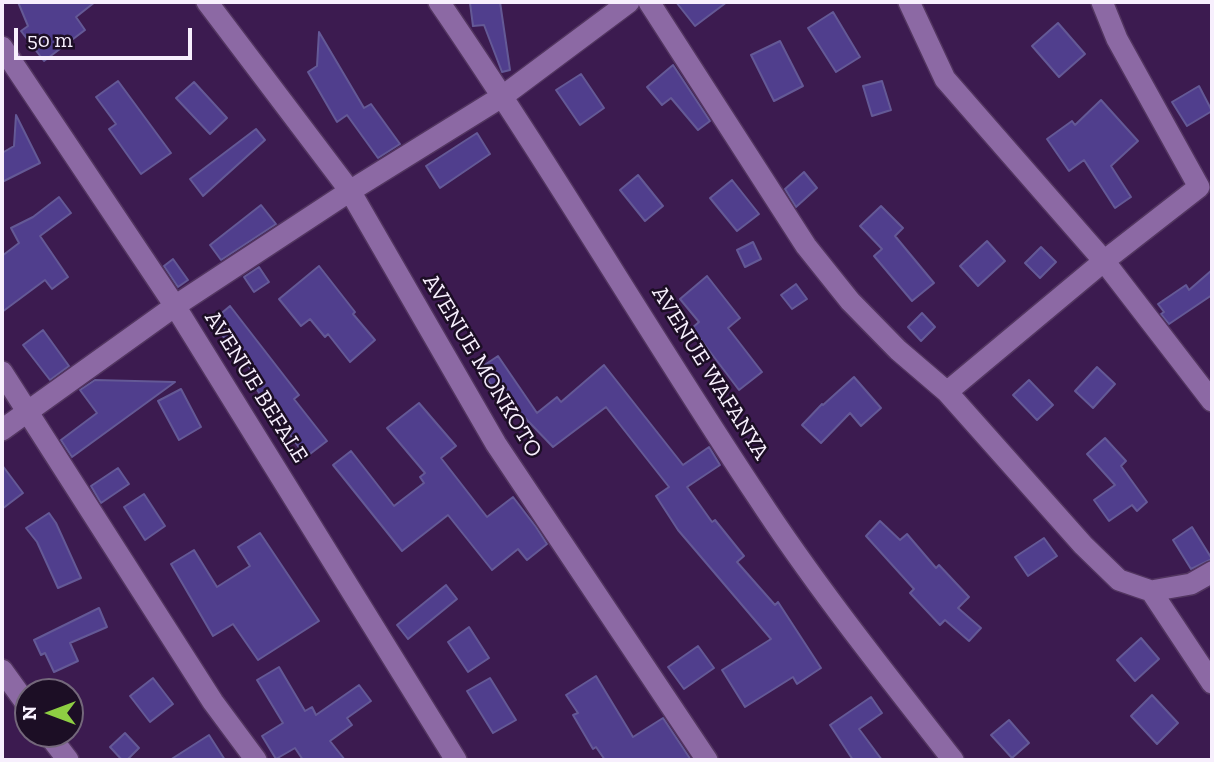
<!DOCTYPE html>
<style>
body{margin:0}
#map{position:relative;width:1214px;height:762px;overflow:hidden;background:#3c1b50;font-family:"Zilla Slab",serif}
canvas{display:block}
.frame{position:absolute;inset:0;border:4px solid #f7effd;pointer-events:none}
.north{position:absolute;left:14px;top:678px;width:70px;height:70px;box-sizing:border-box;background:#1c0e25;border:2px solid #74687b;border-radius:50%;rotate:270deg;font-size:19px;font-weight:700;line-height:28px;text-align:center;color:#f7effd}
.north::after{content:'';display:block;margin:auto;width:24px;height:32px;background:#8ece43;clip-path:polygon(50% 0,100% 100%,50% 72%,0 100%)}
.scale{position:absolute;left:14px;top:28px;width:178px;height:32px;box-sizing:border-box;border:4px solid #f7effd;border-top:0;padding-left:9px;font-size:21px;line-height:24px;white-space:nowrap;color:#f7effd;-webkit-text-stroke:5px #1c0e25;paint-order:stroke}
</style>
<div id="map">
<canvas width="1214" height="762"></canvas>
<div class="frame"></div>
<div class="north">N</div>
<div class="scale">50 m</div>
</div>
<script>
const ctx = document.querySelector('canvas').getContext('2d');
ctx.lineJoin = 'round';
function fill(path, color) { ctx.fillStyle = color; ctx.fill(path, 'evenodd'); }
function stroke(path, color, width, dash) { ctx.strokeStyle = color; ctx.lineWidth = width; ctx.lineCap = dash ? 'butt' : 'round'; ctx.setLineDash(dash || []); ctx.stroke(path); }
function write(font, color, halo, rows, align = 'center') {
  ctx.font = font + ' "Zilla Slab",serif'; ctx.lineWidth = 5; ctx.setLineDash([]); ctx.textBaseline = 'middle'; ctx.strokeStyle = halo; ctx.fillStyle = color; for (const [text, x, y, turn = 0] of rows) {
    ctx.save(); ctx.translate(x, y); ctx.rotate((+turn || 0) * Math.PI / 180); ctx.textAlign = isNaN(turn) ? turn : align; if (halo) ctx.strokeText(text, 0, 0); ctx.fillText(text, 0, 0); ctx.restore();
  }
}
const building = new Path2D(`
 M18 2H95L76 17 85 30 44 61 21 31 28 26Z
 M481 2H500L510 70 502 72 484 25 473 26 470 3Z
 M676 2H727L695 26Z
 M833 12 860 57 836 72 808 28Z
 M1058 23 1085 54 1059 77 1032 46Z
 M319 32 364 108 371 104 400 144 378 158 347 115 337 122 308 72 317 66Z
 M780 41 803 86 774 101 751 55Z
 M673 65 710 121 698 130 671 98 662 105 647 87Z
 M581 74 604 108 580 125 556 90Z
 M118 81 171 153 141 174 109 129 116 124 96 97Z
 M882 81 891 110 872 116 863 86Z
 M194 82 227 118 210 134 176 98Z
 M1199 86 1212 111 1187 126 1172 102Z
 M1101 100 1138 141 1111 166 1131 197 1115 208 1084 160 1069 171 1047 139 1072 121 1075 125Z
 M16 115 40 163 2 182V153L14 146Z
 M256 129 265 140 203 196 190 179Z
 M477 133 490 154 440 188 426 166Z
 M804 172 817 188 796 207 785 189Z
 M638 175 663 206 645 221 620 190Z
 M732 180 759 214 737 231 710 198Z
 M59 197 71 213 40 236 68 277 52 289 45 280 2 312V256L19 243 11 228 33 217Z
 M261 205 276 224 221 260 210 245Z
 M881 206 903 228 895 236 934 283 912 301 874 256 882 249 860 226Z
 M987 241 1005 261 978 286 960 266Z
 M753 242 761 259 745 267 737 250Z
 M1041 247 1056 262 1040 278 1025 263Z
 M173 259 188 280 178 287 164 266Z
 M319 266 355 312 353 314 375 340 350 362 328 334 325 337 310 319 301 326 279 299Z
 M259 267 269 282 254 292 244 277Z
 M1212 270V295L1169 324 1161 314 1164 312 1158 304 1186 285 1189 290Z
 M707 276 740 318 728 328 762 372 739 390 692 328 699 322 680 299Z
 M796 284 807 299 792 309 781 295Z
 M230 306 299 395 294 399 327 441 306 457 249 379 255 374 211 322Z
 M922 313 935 327 921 341 908 327Z
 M43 330 69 366 50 380 23 345Z
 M498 356 537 413 557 397 561 402 604 365 683 465 709 447 720 465 687 487 712 522 715 520 744 556 737 562 775 605 778 602 821 668 797 684 793 677 745 707 722 670 771 639 678 530 656 496 669 487 606 407 553 447 501 393 498 395 480 368Z
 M1097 367 1115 384 1093 408 1075 391Z
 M854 377 881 408 861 426 850 413 821 443 802 425 822 404 823 405Z
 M95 380 175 382 72 457 61 440 97 413 80 390Z
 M1029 380 1053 405 1037 420 1013 395Z
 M181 389 201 427 179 440 158 401Z
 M419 403 456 446 441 458 487 517 513 497 536 527 547 544 527 560 518 549 492 570 448 515 402 551 333 465 351 451 394 506 424 483 420 477 425 473 387 428Z
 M1105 438 1126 461 1121 466 1147 502 1137 511 1132 505 1109 521 1094 500 1115 485 1087 454Z
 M2 465 23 493 2 509Z
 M118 468 129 484 101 503 91 486Z
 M144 494 165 526 145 540 124 507Z
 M49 513 56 523 81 578 58 588 37 542 26 528Z
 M880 521 900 540 907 534 936 568 939 565 969 597 958 608 981 628 969 641 945 620 940 625 910 593 914 589 866 536Z
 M1192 527 1212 559 1191 569 1173 540Z
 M260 533 319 621 258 660 233 624 213 636 171 564 194 550 217 587 250 566 238 547Z
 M1044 538 1057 556 1028 576 1015 557Z
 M446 585 457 599 408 639 397 625Z
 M99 608 107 627 70 643 78 661 54 672 45 653 41 655 34 640Z
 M469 627 489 658 468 672 448 642Z
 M1141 638 1159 659 1135 681 1117 660Z
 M698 646 714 668 684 689 668 667Z
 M279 667 305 711 312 707 316 715 359 685 371 701 347 718 352 725 330 741 345 760H303L295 748 276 759 262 736 283 723 257 680Z
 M596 676 633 737 663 718 691 760H605L596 747 593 749 573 715 578 713 566 695Z
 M153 678 173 704 150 722 130 696Z
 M490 678 516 720 493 733 467 691Z
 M1152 695 1178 723 1157 744 1131 716Z
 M871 697 882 713 859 729 882 760H853L830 725Z
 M1009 720 1029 743 1012 758 991 735Z
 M125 733 139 748 127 760H122L110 747Z
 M209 735 225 760H170Z`);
const minor = new Path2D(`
 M207 2 350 191 496 444 707 760
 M439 2C550 164 649 333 757 496 817 588 886 674 953 760
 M649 2 806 246 850 301 898 350 947 392 1083 545 1119 580 1151 591 1191 584 1212 572
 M909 2 945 79 1104 261 1212 401
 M2 47 175 306 456 760
 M2 372 213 702 256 760
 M947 392 1104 261 1199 187 1117 39 1102 2
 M2 430 175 306 350 191 503 96 629 2
 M1151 591 1212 683
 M2 670 28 706
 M48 734 68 760`);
const streetNames = [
 ["AVENUE MONKOTO",482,366,59],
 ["AVENUE WAFANYA",710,373,58],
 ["AVENUE BEFALE",256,387,58]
];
fill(building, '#503e8d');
stroke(building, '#645996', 2);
stroke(minor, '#523560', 24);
stroke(minor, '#8c69a4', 21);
write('23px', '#f7effd', '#1c0e25', streetNames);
</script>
